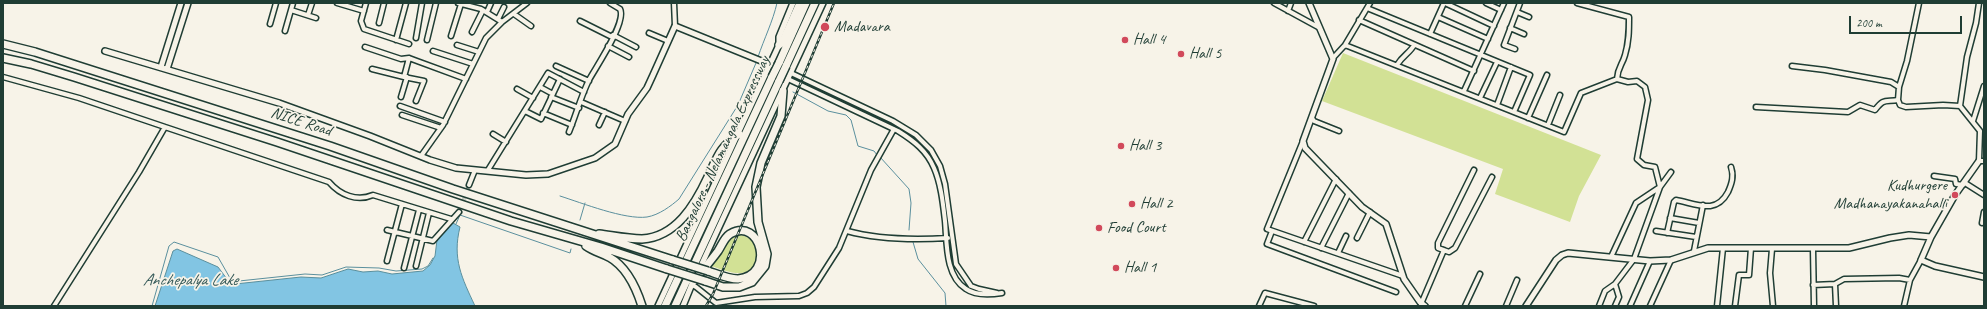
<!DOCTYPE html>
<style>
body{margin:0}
#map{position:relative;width:1987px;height:309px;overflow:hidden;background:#f7f3e8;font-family:Caveat,sans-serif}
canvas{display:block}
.frame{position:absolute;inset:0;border:4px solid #1f3d34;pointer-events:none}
.scale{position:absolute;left:1849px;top:16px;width:113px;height:18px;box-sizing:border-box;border:2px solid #1f3d34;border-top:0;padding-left:5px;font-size:12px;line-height:14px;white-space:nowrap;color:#1f3d34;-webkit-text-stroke:3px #f7f3e8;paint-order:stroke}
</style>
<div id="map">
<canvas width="1987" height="309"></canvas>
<div class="frame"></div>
<div class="scale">200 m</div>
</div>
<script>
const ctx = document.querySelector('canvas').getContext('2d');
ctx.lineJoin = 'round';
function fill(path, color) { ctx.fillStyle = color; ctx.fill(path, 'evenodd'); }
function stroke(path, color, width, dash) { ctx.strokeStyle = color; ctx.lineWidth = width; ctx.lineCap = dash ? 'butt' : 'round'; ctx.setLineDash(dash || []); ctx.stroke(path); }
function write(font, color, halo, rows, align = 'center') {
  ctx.font = font + ' Caveat,sans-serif'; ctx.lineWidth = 3.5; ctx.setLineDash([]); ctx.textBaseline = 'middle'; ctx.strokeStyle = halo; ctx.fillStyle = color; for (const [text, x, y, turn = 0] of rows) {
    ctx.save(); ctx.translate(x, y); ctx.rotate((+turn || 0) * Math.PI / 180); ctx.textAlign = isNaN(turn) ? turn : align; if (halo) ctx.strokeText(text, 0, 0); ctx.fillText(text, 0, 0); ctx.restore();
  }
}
const green = new Path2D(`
 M1343 53 1601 155 1579 196 1570 222 1495 194 1503 169 1322 101Z
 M740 235C764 239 764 270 742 273 732 274 720 269 711 266 719 255 726 237 740 235Z`);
const water = new Path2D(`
 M453 223 460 227C452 259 462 278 475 306H155L173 251 177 249 218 267 230 283 235 284 301 277 321 278 348 269 363 272 378 271 392 274 423 271 430 265 435 256 437 240Z`);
const stream = new Path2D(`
 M758 57C764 39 773 21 777 3
 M793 92 828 111 846 115 851 120 858 146 874 151 877 155
 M880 157 909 189 911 203 909 230
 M560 196C582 203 625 220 647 217 659 215 671 206 679 199L738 105 756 63
 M580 220 585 203
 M456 224 460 215 570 253 571 249
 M913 242 918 259 945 293 946 306
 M152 306 169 246 174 242 218 257 230 278 239 281 305 274 322 275 346 267 379 268 396 271 422 269 428 266 433 258`);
const minorTunnel = new Path2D(`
 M459 212 469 185`);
const minor = new Path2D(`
 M337 3 364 11
 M366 3 361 21 364 29 409 44
 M458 3 481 9 502 22
 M674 3 675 26
 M1274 3 1318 27
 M1445 3 1494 26
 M1486 3 1501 10
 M1577 3 1629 17C1629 30 1629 42 1625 55 1622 66 1618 66 1617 79L1628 82 1637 81 1645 87 1648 100 1637 159 1644 165 1655 167 1660 187 1634 259 1615 284 1619 297 1615 306
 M1919 3 1907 61 1899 87 1898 100 1900 105 1906 107 1943 105 1960 106 1980 131 1979 161H1984
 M1367 8 1530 75 1514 112
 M291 10 316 18
 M1288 11 1291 3
 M487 12 491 3
 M1517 12 1529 17
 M514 14 531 26
 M308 15 312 3
 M1438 17 1488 39
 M498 19 504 7
 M1359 20 1474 71
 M580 21 612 37
 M379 23 384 3
 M270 24 276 3
 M1510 28 1524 34
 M285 31 293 3
 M472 32 483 10
 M649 33 668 41
 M1430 34 1444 3
 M613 35 636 47
 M451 36 461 4
 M416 38 422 3
 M396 40 406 3
 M427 40 436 3
 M457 45 479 52
 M1345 45 1564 132 1581 93 1617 79
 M608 46 629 57
 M365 47 401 59 409 58 417 61 466 79
 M1515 49 1504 45 1520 3
 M433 51 473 64
 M409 58 404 77 424 81 416 101
 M1333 58 1345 45 1370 3
 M1397 65C1403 55 1410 53 1414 45
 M556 66 589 81
 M1792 66 1825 70 1891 82 1899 87
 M372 69 404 77
 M791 73 893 121 916 135 931 150 940 166 945 184 956 264 971 286 979 289 997 293
 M3 77 79 98 165 127
 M788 79 898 131C914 141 927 151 934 168 941 184 943 204 945 221 947 243 945 276 966 289 976 296 990 295 1002 293
 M540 87 553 94
 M517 89 533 98
 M1464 91 1504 3
 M401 97 407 77
 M551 97 579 108
 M1480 98 1497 62
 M581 102 625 121
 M1497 105 1511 67
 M400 106 445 122
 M1960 106 1967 57 1976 23 1979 3
 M1756 107 1848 112 1860 105 1875 110C1884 98 1885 102 1898 100
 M525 111 541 119 560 79
 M543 113 572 125
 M402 115 441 128
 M1312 118 1314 121 1339 131
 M1528 118 1547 75
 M1973 121 1984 86
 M599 125 605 112
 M1548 125 1560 95
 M569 132C576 115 581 96 589 80 596 67 627 22 620 9L610 3
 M493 134 506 142
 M1303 141 1267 229 1403 276
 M421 156 443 125 486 38 502 22 527 3
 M488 170 548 73 584 92
 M1474 170 1438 243V248L1449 252 1455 248 1492 177
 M1934 176 1955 179 1956 184 1963 185
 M1965 183 1984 195
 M469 185 475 170
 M1670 218 1699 223
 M1982 223 1984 212
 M387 230 433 241 459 212
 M847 231C880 240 915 240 948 238
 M1272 231 1267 244 1396 292
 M1656 231 1696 237
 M1667 233 1674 202 1676 200C1697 204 1716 215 1728 192 1732 183 1734 176 1731 167
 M1357 238 1370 212
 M1304 242 1336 179
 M1321 248 1349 193
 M1772 249 1770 273 1773 306
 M1813 249 1814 306
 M1694 251 1703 205
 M1338 253 1346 236
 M1611 257 1636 203 1660 187 1671 172
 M387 261 402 204
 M416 266 429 213
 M404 268 419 210
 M1835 284 1844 279 1899 278 1910 280
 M692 285 696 287 716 303 755 297 799 296 807 293 814 287 839 248 871 170 894 129
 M1813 285 1835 284 1836 306
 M1421 304 1444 250
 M54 306 139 172 165 127 329 182C340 195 357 202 373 195L451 219
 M1259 306 1265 293 1314 306
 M1465 306 1480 274
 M1506 306 1517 280
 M1599 306 1605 291 1615 284
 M1630 306 1650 261
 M1650 306 1671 260
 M1717 306 1723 248
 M1735 306 1739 275H1749L1751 248
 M1904 306 1910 280 1921 260`);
const tertiary = new Path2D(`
 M1309 3 1333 59 1303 141 1305 148 1362 207 1386 224 1404 279 1420 302 1425 306
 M105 51 279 103 370 136 430 160 456 168 526 175 548 174 595 158 615 144 628 114 647 88 653 75 675 26 791 73
 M161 67 181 3
 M167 69 188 3
 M1979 161 1955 195 1931 237 1921 260 1935 266 1984 277
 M699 270 823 3
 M658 306 779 45V37L793 3
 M683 306 694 279
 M1526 306 1556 260 1562 255 1568 253 1650 261 1671 260 1708 248H1849L1890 238 1909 235 1931 237`);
const motorway = new Path2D(`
 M3 44 35 52 330 146 453 189 673 260
 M779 45 783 41 800 3
 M3 58 31 64 74 77 277 142 511 221 601 247 667 269
 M779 63 806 3
 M786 66 815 3
 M599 234C614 236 628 239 642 239 676 237 695 205 708 177 718 156 719 148 739 134
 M586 246C593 251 601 253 609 257 627 267 636 287 642 306
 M705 281 723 287H739L752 282 765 266 767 254 758 222 756 187 761 163 781 116 783 91
 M693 282C701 272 710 262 718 251 722 245 724 238 730 234 761 216 776 276 738 279 728 279 717 274 708 271
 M665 306 772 77
 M675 306 779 81`);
const rail = new Path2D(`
 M706 306 713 294 834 3`);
const motorwayBridge = new Path2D(`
 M772 77 779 63
 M779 81 786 66
 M673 260 708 271
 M667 269 705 281`);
const markers = [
 [825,27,5,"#d1495b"],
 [1125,40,4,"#d1495b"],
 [1181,54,4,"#d1495b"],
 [1121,146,4,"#d1495b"],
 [1955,195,4,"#d1495b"],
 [1132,204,4,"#d1495b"],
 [1099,228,4,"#d1495b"],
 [1116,268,4,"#d1495b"]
];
const poiNames = [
 ["Madavara",834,27],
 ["Hall 4",1133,40],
 ["Hall 5",1189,54],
 ["Hall 3",1129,146],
 ["Kudhurgere",1947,186,"right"],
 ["Madhanayakanahalli",1947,204,"right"],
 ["Hall 2",1140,204],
 ["Food Court",1107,228],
 ["Hall 1",1124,268]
];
const streetNames = [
 ["NICE Road",301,122,18],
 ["Bangalore - Nelamangala Expressway",723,149,-65]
];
const waterNames = [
 ["Anchepalya Lake",190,281]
];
fill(green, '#d2e195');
fill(water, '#82c5e3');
stroke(water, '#5a8f9d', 1);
stroke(stream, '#5a8f9d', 1);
stroke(minorTunnel, '#cccfc4', 4, [4, 2]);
stroke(minor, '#1f3d34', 7);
stroke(tertiary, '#1f3d34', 8);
stroke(motorway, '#1f3d34', 10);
stroke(minor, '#f7f3e8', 4);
stroke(tertiary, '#f7f3e8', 5);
stroke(motorway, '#f7f3e8', 7);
stroke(rail, '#1f3d34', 2.5);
stroke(rail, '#f7f3e8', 1, [3]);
stroke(motorwayBridge, '#1f3d34', 10, []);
stroke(motorwayBridge, '#f7f3e8', 7);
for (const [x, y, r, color] of markers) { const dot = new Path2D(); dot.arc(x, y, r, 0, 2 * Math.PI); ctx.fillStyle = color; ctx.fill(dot); stroke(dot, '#f7f3e8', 1.5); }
write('16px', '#1f3d34', '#f7f3e8', poiNames, 'left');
write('16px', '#1f3d34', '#f7f3e8', streetNames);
write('italic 17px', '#335857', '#f7f3e8', waterNames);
</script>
